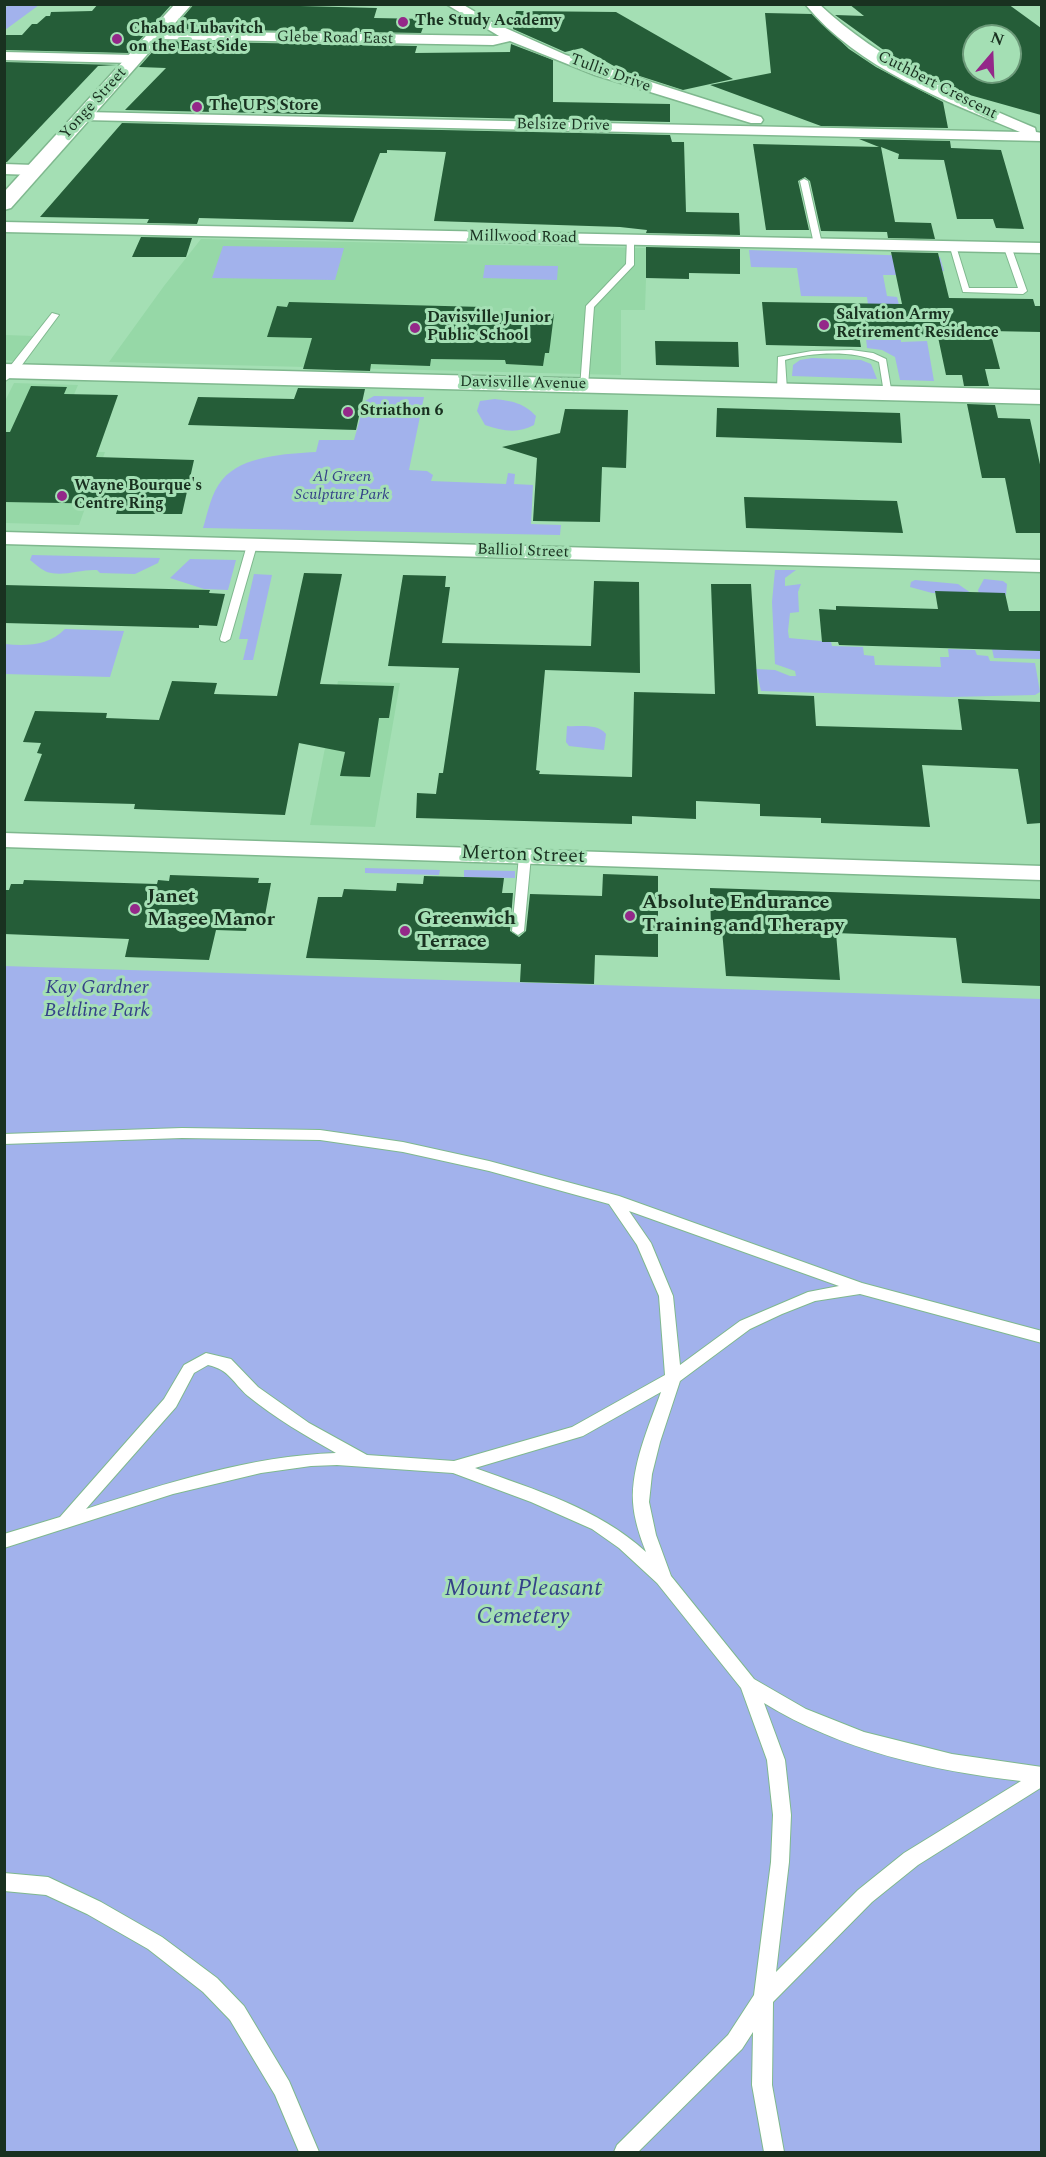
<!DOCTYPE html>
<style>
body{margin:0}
#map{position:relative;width:1046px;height:2157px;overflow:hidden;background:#a4dfb4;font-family:Spectral,serif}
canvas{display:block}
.frame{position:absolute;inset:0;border:6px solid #193120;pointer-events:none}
.north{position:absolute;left:962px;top:24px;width:60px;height:60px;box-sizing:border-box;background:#a4dfb4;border:2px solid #6c9979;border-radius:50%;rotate:19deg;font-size:16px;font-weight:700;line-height:24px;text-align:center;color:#193120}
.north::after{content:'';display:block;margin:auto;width:21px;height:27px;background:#942889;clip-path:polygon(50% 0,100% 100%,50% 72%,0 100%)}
</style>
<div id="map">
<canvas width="1046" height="2157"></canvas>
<div class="frame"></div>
<div class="north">N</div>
</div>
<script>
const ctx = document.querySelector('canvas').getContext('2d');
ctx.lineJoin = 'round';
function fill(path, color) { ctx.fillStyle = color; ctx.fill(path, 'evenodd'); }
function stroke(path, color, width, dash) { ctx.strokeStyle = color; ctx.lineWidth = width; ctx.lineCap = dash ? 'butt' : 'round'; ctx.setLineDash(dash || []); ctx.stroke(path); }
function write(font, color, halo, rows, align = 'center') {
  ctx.font = font + ' Spectral,serif'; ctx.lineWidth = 6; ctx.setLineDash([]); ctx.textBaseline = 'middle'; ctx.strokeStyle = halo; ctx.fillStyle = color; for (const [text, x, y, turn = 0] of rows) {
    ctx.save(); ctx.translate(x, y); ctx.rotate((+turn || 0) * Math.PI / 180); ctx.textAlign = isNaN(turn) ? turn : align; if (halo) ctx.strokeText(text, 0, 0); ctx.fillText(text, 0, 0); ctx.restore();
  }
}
const built = new Path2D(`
 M201 239 647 248 645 310H621V375L109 362 164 286Z
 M5 335 34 336 15 361 5 360Z
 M14 383 78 385 50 451 105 452 79 525 5 523 4 403Z
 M338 681 400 683 375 827 310 825Z`);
const green = new Path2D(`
 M10 4H39V5L5 30V8Z
 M223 246 344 248 335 280 212 278Z
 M749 250 940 257 944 271 896 270V275H883L887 296 897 297 901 313H869L867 297 801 296 797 268 751 267Z
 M485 265 558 266 557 280 483 278Z
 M865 329H900L901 342 927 341 934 381 900 380 895 357 882 350 867 348Z
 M812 358 861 360 871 364 877 379 792 376 793 365 800 360Z
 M374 396 424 397 409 470 427 471 433 475 431 481 506 484 508 473 515 474 514 484 533 485 531 524 561 525 560 535 203 528C208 512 211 493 222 480 243 455 286 454 316 452L319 440H354L365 401Z
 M495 399C512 401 524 403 536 416L534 425C518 434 502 431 485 425L477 411 480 401Z
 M32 555 160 558 158 563 135 574 100 573 97 570C81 569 63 577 47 572 42 570 35 564 30 560Z
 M190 559 236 560 228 590 204 589 170 578Z
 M775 570H796L785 578V586L801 584 798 592 799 612 790 613 788 631 789 638 831 642 832 646 863 647 864 655 874 656 875 665 941 667 940 657H949L948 649 975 650 977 655 988 656 990 661 1035 663 1040 692 1035 695 951 697 761 691 756 669 775 670 790 676H796L795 671 775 664 772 602Z
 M254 574 272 575 253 660H243L248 639H239Z
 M984 579 1003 581 1007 584 1006 595 979 594 978 590Z
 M915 580 958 584 971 593H932L910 587 911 582Z
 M65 629 124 631 110 677 5 674V644C26 646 49 646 65 629Z
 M992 649 1040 651 1041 659 994 658Z
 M567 726C579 727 597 723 606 734L604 750 569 746 566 742Z
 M365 868 440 870 439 875 365 873Z
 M464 870 515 871V878L464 877Z
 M4 966 1041 999V2152H5Z`);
const building = new Path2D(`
 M98 4H172L128 53 4 50V35H22L32 24H37L46 16H50L51 12 92 11Z
 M194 4H302L300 6 377 8 374 18 426 19 421 33 173 29Z
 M849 4H1008L1041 28V115L959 92 896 59 835 15 864 16ZM974 36H1010V72H974Z
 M516 11 616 12 733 79 683 90 621 70 582 48 565 52 513 29Z
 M765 13 812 14 849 49 876 67 943 102 948 128 821 126 710 85 771 73Z
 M162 41 417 46 415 53 510 52 511 44 553 60V102L670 104V122L125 110 166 68 139 67Z
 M4 62 117 65 98 66 7 162H4Z
 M122 123 670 135 672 142H684L686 212 739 213 740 235 646 233 647 230 620 227 434 221 446 152 387 150V153H380L353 222 199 218 197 224 147 223 149 219 40 217Z
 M859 139 950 141 951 148 1001 150 1024 229 996 228 993 219H957L944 160 898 159 899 154 881 147 895 222 931 223 935 239 888 238 887 232 821 231 810 181 805 177 798 181 809 230H766L753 144 879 147Z
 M141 237 192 238 186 257H132Z
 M646 247 740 249V274L689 273V279L646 278Z
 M891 252 938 253 949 298 1033 299 1035 306H1041V332L990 331 1000 369H985L989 386H964L962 375H946L938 337 859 335 861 347 766 345 762 302 902 304Z
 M289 302 483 307 482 313 554 314 550 346 549 353H545L543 366 506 364 505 360 431 359 430 366 371 364 370 371 303 369 312 338 267 337 277 306 287 307Z
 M655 341 738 342 739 367 656 365Z
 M31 386 67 387 64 394 118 395 96 457 194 460 182 514H116L119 504 4 502V432H10Z
 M298 388 365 389 356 430 188 425 198 397 294 399Z
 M967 404 995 405 998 418 1030 419 1041 469V533H1016L1005 478H982Z
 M717 408 900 413 902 443 716 437Z
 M565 409 628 410 626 468 602 467 600 522 533 521 537 458 502 447 560 433Z
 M744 497 897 501 903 533 746 528Z
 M304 573 342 574 320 684 394 686 389 718H379L370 777 340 776 345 752 299 743 285 815 134 809 135 804 24 801 42 754 37 753 41 743 23 742 35 711 107 713 106 718 159 720 172 681 217 683 214 694 277 696Z
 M403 575 446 576 445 587H450L442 643 591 646 594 581 639 582 640 673 545 670 536 770 540 771 539 774 632 777 634 692 715 694 711 584H751L758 694 814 696 816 726 962 730 958 699 1041 702V823L1027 824 1018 769 922 765 930 827 821 823V818L760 816V804L696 801V819L632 816V824L416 818 417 793 436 794 439 773H443L459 668 388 666Z
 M4 585 210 590 209 593 225 594 217 626 199 625V628L4 623Z
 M935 591 1005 593 1009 611H1041V651L839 645 838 642H822L819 609 836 610V606L938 609Z
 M603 874 658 876V957L595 955 594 984 520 982 521 964 306 958 318 897H342L344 889 396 891 397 883 423 884 424 876 504 878 502 893H513L510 931 519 937 526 931 530 894 602 896Z
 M170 875 259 878 258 883H271L263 926H247L246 931 216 930 209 960 125 957 129 939 4 934V890H9L11 884H23L24 880 157 884 158 880 169 881Z
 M710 888 1041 899V986L962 983 956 938 836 933 840 980 726 976 722 930H711Z`);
const service = new Path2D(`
 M804 179 808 181 822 244 818 246 814 244 800 181Z
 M627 238 634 240V265L594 307 588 386 580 388 586 306 626 264Z
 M949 244 956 246 969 288H1018L1004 248 1011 246 1027 291 1023 294 963 292Z
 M52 313 59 315 16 373 4 382V374Z
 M851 350 873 353 886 359 892 395 884 393 879 362C854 350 812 352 785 360L787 390 782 393 777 390 778 357 812 351Z
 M252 542 257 545 230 639 225 642 221 641 220 639 247 545Z
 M525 852 531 856 524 931 518 935 512 931 519 856Z
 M182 1128 320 1130 403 1142 489 1161 619 1196 862 1283 1042 1331V1343L860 1294 815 1301 782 1314 750 1329 680 1381 660 1442 652 1474 649 1502 656 1535 671 1576 754 1679 806 1709 864 1732 952 1754 1042 1767V1787L918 1865 872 1902 773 2002 772 2085 784 2152H764L752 2085 753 2032 742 2049 638 2152H614L617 2145 728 2035 754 1995 771 1862 773 1815 767 1760 741 1688 657 1583 619 1548 592 1529 531 1502 453 1473 337 1465 311 1466 261 1473 173 1494 4 1548V1534L60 1517 164 1399 184 1365 206 1353 231 1359 258 1387 309 1423 367 1455 454 1461 572 1427 665 1375 659 1296 637 1245 609 1204 489 1171 403 1152 320 1140 182 1138 4 1144V1134ZM629 1211 839 1286 808 1292 740 1321 680 1365 673 1296 651 1243ZM208 1365C230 1370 232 1382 248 1396 275 1418 306 1436 336 1453 250 1456 167 1483 86 1509L176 1407 194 1373ZM661 1392C649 1426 631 1466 633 1502 634 1519 640 1537 646 1552 598 1508 535 1490 475 1468L583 1436ZM764 1703C840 1750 932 1771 1021 1781L904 1853 858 1890 776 1972 789 1862 791 1815 785 1760Z
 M4 1873 48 1877 101 1902 162 1937 217 1978 244 2006 289 2081 319 2152H299L275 2095 230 2020 203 1992 148 1949 87 1914 46 1895 4 1891Z`);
const minor = new Path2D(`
 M446 4H462L492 22 566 55 761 117 763 120 761 123H751L595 75 510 41 493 45 157 39 150 35 157 31 499 36Z
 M805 4H819C882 63 957 95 1035 128L1036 132 1042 133V141L84 120 77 116 84 112 1020 132C946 101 858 69 805 4Z
 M4 52 134 55 141 59 134 63 4 60Z
 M4 164 34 165 42 170 34 175 4 174Z
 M4 222 1042 243V253L4 232Z
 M4 532 1042 560V572L4 544Z
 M4 833 1042 866V880L4 847Z`);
const tertiary = new Path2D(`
 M4 364 1042 390V404L4 378Z`);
const primary = new Path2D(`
 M175 4H192L11 208 4 210V192Z`);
const markers = [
 [403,22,6,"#942889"],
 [117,39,6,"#942889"],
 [197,107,6,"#942889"],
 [824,325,6,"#942889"],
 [415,328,6,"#942889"],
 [348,412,6,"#942889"],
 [62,496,6,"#942889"],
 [135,909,6,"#942889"],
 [630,916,6,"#942889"],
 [405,931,6,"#942889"]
];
const farPoinames = [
 ["The Study Academy",415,22],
 ["Chabad Lubavitch",129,30],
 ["on the East Side",129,48],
 ["The UPS Store",209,107],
 ["Salvation Army",836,316],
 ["Retirement Residence",836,334],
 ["Davisville Junior",427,319],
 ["Public School",427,337],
 ["Striathon 6",360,412],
 ["Wayne Bourque's",74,487],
 ["Centre Ring",74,505]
];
const farStreetnames = [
 ["Glebe Road East",335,39,1],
 ["Tullis Drive",610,74,20],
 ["Cuthbert Crescent",937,86,27],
 ["Yonge Street",94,104,-48],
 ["Belsize Drive",563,126,1],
 ["Millwood Road",523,238,1],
 ["Davisville Avenue",523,384,1],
 ["Balliol Street",523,552,2]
];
const farParknames = [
 ["Al Green",342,478],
 ["Sculpture Park",342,496]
];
const streetNames = [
 ["Merton Street",523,856,2]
];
const poiNames = [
 ["Janet",147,898],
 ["Magee Manor",147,921],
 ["Absolute Endurance",642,904],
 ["Training and Therapy",642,927],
 ["Greenwich",417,920],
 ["Terrace",417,943]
];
const parkNames = [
 ["Kay Gardner",97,989],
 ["Beltline Park",97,1012]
];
const nearParknames = [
 ["Mount Pleasant",523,1590],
 ["Cemetery",523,1618]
];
fill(built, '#96d8a7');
fill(green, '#a2b2ec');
fill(building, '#255d38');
stroke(service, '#7fb88e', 2);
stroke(minor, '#7fb88e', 3);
stroke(tertiary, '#7fb88e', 3);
stroke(primary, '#7fb88e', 3);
fill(service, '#fff');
fill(minor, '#fff');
fill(tertiary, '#fff');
fill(primary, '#fff');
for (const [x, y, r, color] of markers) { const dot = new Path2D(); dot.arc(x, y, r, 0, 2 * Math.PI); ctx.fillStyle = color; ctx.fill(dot); stroke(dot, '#a4dfb4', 2); }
write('bold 16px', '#193120', '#a4dfb4', farPoinames, 'left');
write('16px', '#193120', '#a4dfb4', farStreetnames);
write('italic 16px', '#354289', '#a4dfb4', farParknames);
write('20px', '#193120', '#a4dfb4', streetNames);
write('bold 20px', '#193120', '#a4dfb4', poiNames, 'left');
write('italic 20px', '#354289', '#a4dfb4', parkNames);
write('italic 24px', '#354289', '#a4dfb4', nearParknames);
</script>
